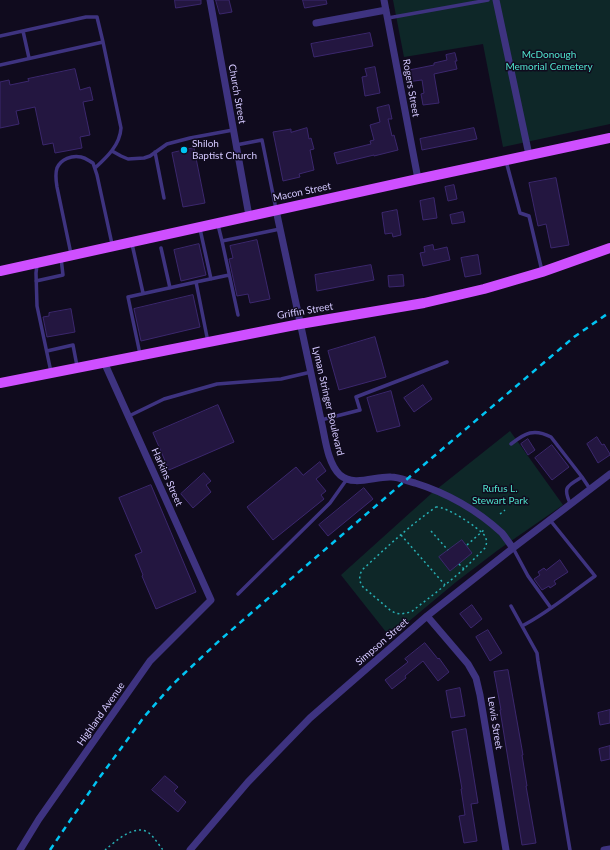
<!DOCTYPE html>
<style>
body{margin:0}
canvas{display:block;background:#100b1e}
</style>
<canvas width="610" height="850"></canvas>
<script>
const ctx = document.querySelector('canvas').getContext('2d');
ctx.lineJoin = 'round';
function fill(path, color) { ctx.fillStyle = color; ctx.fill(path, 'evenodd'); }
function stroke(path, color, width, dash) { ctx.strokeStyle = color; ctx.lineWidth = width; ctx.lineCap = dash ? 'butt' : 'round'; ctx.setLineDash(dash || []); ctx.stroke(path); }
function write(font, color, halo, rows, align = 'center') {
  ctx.font = font + ' Lato,sans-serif'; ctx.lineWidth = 3; ctx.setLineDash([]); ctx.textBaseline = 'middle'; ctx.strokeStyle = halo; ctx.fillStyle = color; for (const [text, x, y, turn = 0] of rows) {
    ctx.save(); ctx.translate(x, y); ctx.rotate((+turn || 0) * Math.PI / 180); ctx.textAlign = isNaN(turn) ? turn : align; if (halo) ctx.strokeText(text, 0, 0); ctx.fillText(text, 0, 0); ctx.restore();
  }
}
const green = new Path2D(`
 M393 0H610V124L503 147 483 44 404 57Z
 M510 431 563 505 498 550 456 582 390 637 341 575 432 493Z`);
const building = new Path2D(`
 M175 0H201V4L176 8Z
 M216 0H229L232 12 220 14Z
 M303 0H326L327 4 305 8Z
 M370 33 373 46 314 57 311 44Z
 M455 53 457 61H455L457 69 434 74 439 103 423 105 421 94 424 93 422 80 406 82 404 71 434 65V63L447 60 446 55Z
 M375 67 380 93 365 96 362 77 367 76 365 69Z
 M75 69 80 90 90 87 93 100 83 102 90 135 80 137 82 148 55 153 53 143 43 145 35 107 16 111 19 124 0 128V82L9 80 10 85 29 81 28 79Z
 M389 105 392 119H388L392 136 394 135 398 150 374 156V155L337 164 334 153 371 144 370 141 374 140 370 125 380 122 377 108Z
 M307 128 309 139 311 138 314 149 310 150 314 170 299 174 300 177 283 181 273 132 291 129V132Z
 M474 128 477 139 422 150 420 139Z
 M194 148 205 203 183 207 172 153Z
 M556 178 569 245 551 248 546 224 538 226 529 183Z
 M454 185 457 199 448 201 445 187Z
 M434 198 437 218 423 220 420 201Z
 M397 210 401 235 393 237 392 233 385 234 382 213Z
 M463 212 465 222 452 224 450 215Z
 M257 240 270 299 250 303 248 294 237 296 229 259 233 258 230 246Z
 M199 244 206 275 181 281 174 250Z
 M433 245 434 250 447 247 450 260 423 266 420 253 425 252 424 247Z
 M478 255 481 274 465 277 461 258Z
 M371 265 374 280 317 291 315 275Z
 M403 275 404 286 389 287 388 276Z
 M193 295 200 327 141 341 134 309Z
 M71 309 75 332 47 337 43 317 49 316V313Z
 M375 337 386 377 339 390 328 351Z
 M423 385 432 399 414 412 404 398Z
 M391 391 400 426 377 432 367 398Z
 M218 405 234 442 169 470 153 433Z
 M597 437 602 445 604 444 610 454V455L598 463 587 444Z
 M528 439 535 450 528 455 521 444Z
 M552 445 569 467 552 480 535 458Z
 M320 462 326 471 316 479 326 491 321 495 324 499 273 540 247 507 296 467 303 475Z
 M204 473 211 481 206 485 211 492 193 508 181 494Z
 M151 485 196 592 156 609 142 576 143 575 135 555 142 552 119 498Z
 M364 488 373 499 328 536 319 525Z
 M462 540 472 553 450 571 439 557Z
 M560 560 568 572 554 581 556 584 550 588 549 586 542 590 534 579 540 575 538 572 544 568 546 570Z
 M472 605 482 619 471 628 460 614Z
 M488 630 502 653 490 661 476 637Z
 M425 643 438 659 439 658 449 672 438 681 423 661 405 676 406 678 392 689 385 680 408 662 405 659Z
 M508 670 523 755H522L527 786H526L536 843 522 845 500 710H501L494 672Z
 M460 688 465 716 451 718 446 691Z
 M610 710V723L600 725 598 713Z
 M466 729 478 803 471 804 477 841 464 843 459 816 465 815 461 789H462L452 732Z
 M610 746V759L601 761 599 749Z
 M165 776 178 787 174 791 186 802 178 812 152 790Z`);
const path = new Path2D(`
 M436 507C446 506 478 527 485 536 487 540 487 544 485 548L464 569 438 591 411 612 401 614 395 613 390 610 362 586C359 580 359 576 362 570 386 548 409 526 436 507Z
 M500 514 505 510
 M431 531 448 550
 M401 535 445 585
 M467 545 485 529
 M459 564 464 569
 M105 850C116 841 135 823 149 833 154 837 159 845 163 850`);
const service = new Path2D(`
 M388 18 488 0
 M23 31 29 58
 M0 36 86 17H97L103 42 0 65
 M236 145 262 140 276 209
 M112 151 121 156 128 159 144 158 150 156 167 144 190 138 233 130
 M155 152 164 198
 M506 161 520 213 529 216 542 271
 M95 168C107 157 120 145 121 128L103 42
 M218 225 222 241
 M200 229 211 279
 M132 244 143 293
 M161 248 170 288
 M71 254 57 187C56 181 55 174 57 168 61 159 72 155 81 157 86 158 89 161 93 163L97 175 112 244
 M37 265 36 273 37 306 51 372
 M36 281 63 275 61 258
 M238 315 222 241 280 229
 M208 342 196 282 229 275
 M47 351 73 345 77 366
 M140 354 128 297 196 282
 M129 416 164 399 217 384 281 379 311 372
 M321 420 360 410 356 397 447 362
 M511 444C525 433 534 428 551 437L582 477
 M571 505C562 487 567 486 582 477L590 489
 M550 520 595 576C571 593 548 613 522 626L537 653 538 661 570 850
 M513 548 528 576 551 608
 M238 594 330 503 347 479
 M511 606 522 626`);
const minor = new Path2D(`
 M210 0 249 216
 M384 0 418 179
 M496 0 529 155
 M316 23 386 10
 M276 210 321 420C325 436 327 463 340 475 354 487 375 476 391 477 399 477 407 481 415 483 447 493 477 510 502 533 506 538 509 543 513 548
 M427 616 468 664 476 678 480 695 506 850
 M20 850 39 819 150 661 211 600 104 362
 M190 850 248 782 310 718 427 616 513 548 610 474
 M604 850 610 849`);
const primary = new Path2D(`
 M0 271 418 179 610 138
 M0 383 300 324 424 303 484 289 542 272 610 248`);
const rail = new Path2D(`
 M50 850 97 781 144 717 172 685 220 640 257 608 406 480 574 337 610 312`);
const markers = [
 [184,150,4,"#00c4f3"]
];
const parkNames = [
 ["McDonough",549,55],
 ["Memorial Cemetery",549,67],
 ["Rufus L.",500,489],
 ["Stewart Park",500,501]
];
const streetNames = [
 ["Rogers Street",411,88,80],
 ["Church Street",237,94,80],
 ["Macon Street",302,192,-12],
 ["Griffin Street",305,311,-10],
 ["Lyman Stringer Boulevard",328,401,77],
 ["Harkins Street",167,477,66],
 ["Simpson Street",382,642,-41],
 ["Highland Avenue",101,714,-55],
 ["Lewis Street",495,723,81]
];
const poiNames = [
 ["Shiloh",192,144],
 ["Baptist Church",192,156]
];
fill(green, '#0e2728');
fill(building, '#231640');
stroke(building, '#3b276d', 1);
stroke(path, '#27afb4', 1.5, [2, 3]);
stroke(service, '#3e3380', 3.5);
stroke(minor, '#3e3380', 7);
stroke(primary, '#ce4fff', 10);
stroke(rail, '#00c4f3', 2.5, [6, 5]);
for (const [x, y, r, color] of markers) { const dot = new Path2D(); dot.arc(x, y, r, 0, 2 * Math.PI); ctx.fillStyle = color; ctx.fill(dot); stroke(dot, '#100b1e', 1.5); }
write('10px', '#4fe4cd', '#100b1e', parkNames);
write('10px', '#d4c8ff', '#100b1e', streetNames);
write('10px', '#d4c8ff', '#100b1e', poiNames, 'left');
</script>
